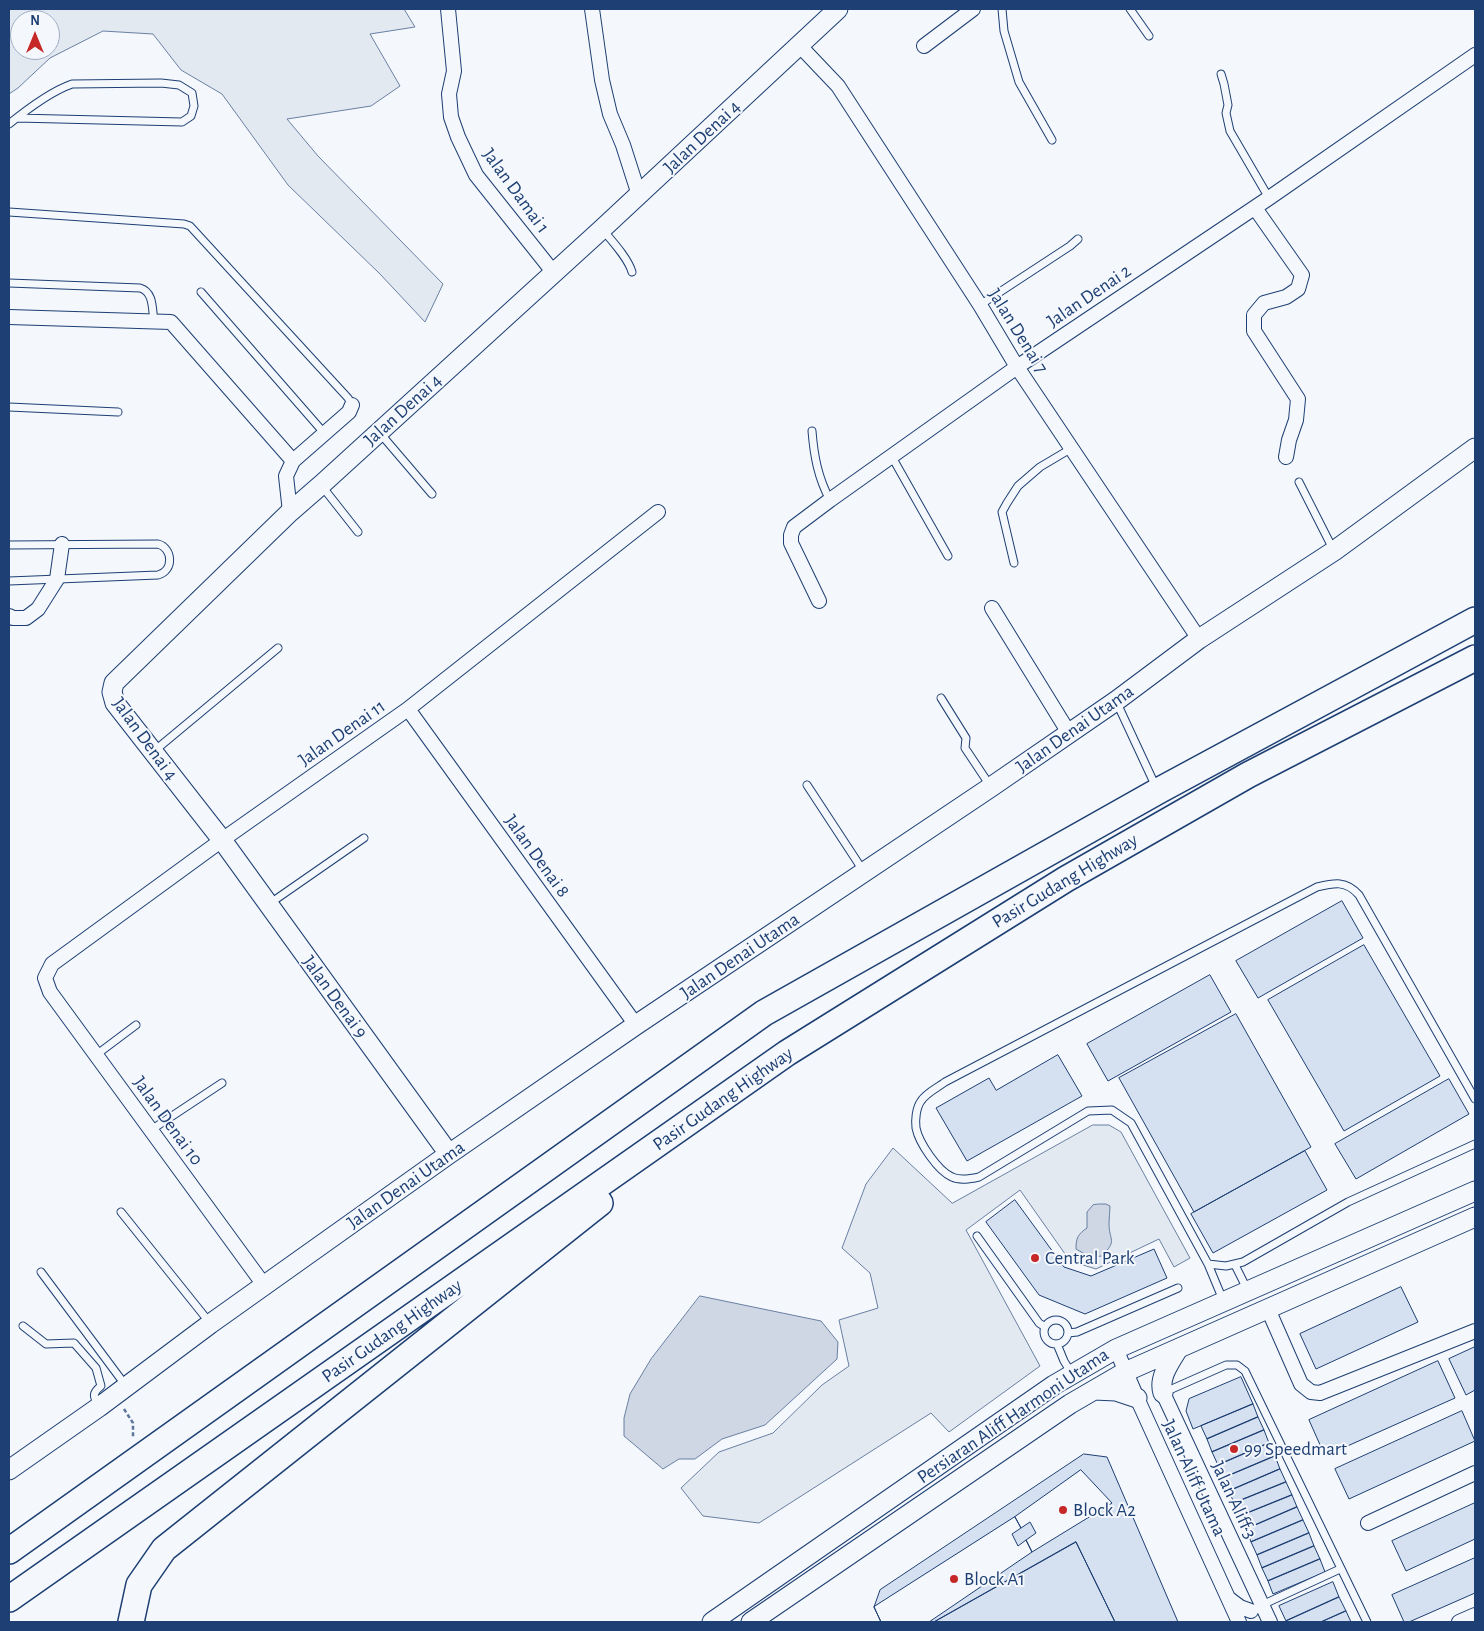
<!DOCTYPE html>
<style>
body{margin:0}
#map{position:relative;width:1484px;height:1631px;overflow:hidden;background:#f4f7fb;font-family:"Alegreya Sans",sans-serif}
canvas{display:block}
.frame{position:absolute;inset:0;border:10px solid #1d3f73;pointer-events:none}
.north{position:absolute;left:10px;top:10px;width:50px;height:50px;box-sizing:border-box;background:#f4f7fb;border:1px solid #9eadc5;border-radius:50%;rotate:0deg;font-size:14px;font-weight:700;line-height:20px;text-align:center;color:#1d3f73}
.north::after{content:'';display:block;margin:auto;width:18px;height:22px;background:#c62828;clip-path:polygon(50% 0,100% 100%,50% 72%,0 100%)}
</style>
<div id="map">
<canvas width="1484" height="1631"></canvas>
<div class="frame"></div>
<div class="north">N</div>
</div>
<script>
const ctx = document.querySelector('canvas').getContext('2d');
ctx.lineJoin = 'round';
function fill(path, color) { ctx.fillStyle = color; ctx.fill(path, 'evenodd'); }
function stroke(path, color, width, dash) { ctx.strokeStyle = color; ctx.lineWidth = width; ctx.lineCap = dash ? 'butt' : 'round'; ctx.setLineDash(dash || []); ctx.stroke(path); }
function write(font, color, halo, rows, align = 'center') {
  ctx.font = font + ' "Alegreya Sans",sans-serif'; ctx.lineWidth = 4; ctx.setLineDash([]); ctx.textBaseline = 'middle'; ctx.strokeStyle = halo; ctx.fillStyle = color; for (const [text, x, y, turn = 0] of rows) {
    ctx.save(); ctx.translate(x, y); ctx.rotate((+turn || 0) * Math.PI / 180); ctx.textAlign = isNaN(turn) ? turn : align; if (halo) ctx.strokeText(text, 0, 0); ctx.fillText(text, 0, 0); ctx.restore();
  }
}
const green = new Path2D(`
 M9 9H404L415 27 370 34 400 86 371 106 287 119 318 156 443 284 425 322 380 274 288 185 222 94 181 70 153 34 103 31 50 58 18 88 9 94ZM20 20H50V50H20Z
 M1093 1125H1109L1121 1132 1190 1258 1174 1267 1159 1239 1096 1269 1070 1261 1020 1190 966 1230 1040 1366 949 1432 931 1413 759 1523 703 1516 681 1488 719 1452 773 1433 822 1385 849 1366 839 1320 878 1308 870 1273 842 1248 866 1184 893 1148 952 1203Z`);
const water = new Path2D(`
 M1099 1204H1106L1110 1206C1110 1212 1109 1217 1109 1223 1109 1242 1118 1239 1102 1256L1090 1257 1076 1249C1076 1238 1078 1234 1087 1228V1212L1093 1205Z
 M700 1296 821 1321 838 1342 837 1359 765 1425 722 1439 695 1459H679L663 1469 624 1436V1418L630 1394 651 1359Z`);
const building = new Path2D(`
 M1342 901 1363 938 1258 998 1236 961Z
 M1364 945 1440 1076 1344 1131 1268 1000Z
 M1210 975 1231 1012 1108 1081 1087 1044Z
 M1236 1014 1311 1147 1194 1212 1119 1078Z
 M1058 1055 1082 1096 967 1161 936 1108 989 1078 996 1090Z
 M1449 1079 1469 1114 1356 1179 1335 1144Z
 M1305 1151 1327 1190 1213 1253 1191 1214Z
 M1015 1200 1064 1267 1091 1276 1154 1249 1167 1278 1085 1314 1039 1295 986 1222Z
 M1401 1287 1418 1322 1316 1369 1300 1334Z
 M1475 1347V1390L1466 1395 1449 1359Z
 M1438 1361 1455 1398 1325 1456 1309 1420Z
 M1241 1377 1253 1404 1193 1429 1186 1411 1189 1399Z
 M1253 1404 1258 1417 1207 1439 1201 1426Z
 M1462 1411 1475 1441 1349 1499 1335 1469Z
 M1258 1417 1264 1430 1212 1452 1207 1439Z
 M1264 1430 1269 1443 1218 1465 1212 1452Z
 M1269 1443 1275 1456 1223 1478 1218 1465Z
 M1084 1454 1107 1457 1178 1622H1115L1076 1542 934 1622H881L874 1607 880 1590Z
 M1275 1456 1280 1469 1229 1491 1223 1478Z
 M1280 1469 1286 1482 1234 1503 1229 1491Z
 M1081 1470 1112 1503 1032 1552 1026 1540 1036 1533 1030 1522 1021 1528 1015 1517Z
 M1286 1482 1292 1495 1240 1516 1234 1503Z
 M1292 1495 1297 1507 1246 1529 1240 1516Z
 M1475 1503V1539L1406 1571 1392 1541Z
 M1297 1507 1303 1520 1251 1542 1246 1529Z
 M1015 1517 1021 1528 1012 1534 1018 1546 1026 1540 1032 1552 929 1622H881L874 1607Z
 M1303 1520 1309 1533 1257 1555 1251 1542Z
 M1309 1533 1314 1546 1262 1568 1257 1555Z
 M1076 1542 1115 1622H934Z
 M1314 1546 1320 1559 1268 1581 1262 1568Z
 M1475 1558V1593L1409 1622H1404L1392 1595Z
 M1320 1559 1325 1572 1273 1594 1268 1581Z
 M1333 1582 1339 1597 1286 1621 1279 1606Z
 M1339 1597 1346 1611 1321 1622H1286V1621Z
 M1346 1611 1351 1622H1321Z`);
const path = new Path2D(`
 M124 1409 133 1423V1438`);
const lane = new Path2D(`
 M1002 9 1004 31 1019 82 1052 140
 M1130 9 1149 36
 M1221 74 1224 84 1228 105 1226 113 1230 131 1269 198
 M9 124C25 111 52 91 72 84L161 83 179 85 192 93 194 106 191 116 182 122 17 118
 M9 212 184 224 190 226 348 398 352 405
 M602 229C612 241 628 258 632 272
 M9 283 140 288C154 292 152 309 154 322
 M201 292 325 434
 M980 305 1070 246 1078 239
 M9 407 118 412
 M812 431C814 456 818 478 830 500
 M379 432 432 494
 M892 457 948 556
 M1299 482 1334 551
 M321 485 358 532
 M9 545 158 544C173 548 174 571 158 575L9 581
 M1014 563 1002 512 1007 503 1018 486 1040 467 1072 448
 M941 698 966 738 965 748 991 787
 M1116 701 1156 787
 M153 752 278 648
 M807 785 864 872
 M269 904 364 838
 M96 1055 136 1025
 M151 1130 222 1083
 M121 1212 210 1323
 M977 1236 1039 1323 1045 1327
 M1208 1264 1226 1266 1243 1262 1348 1202 1475 1144
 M1235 1265 1247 1289
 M41 1272 126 1386
 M1223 1300 1208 1264 1131 1123 1112 1110 1088 1111 979 1177C970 1179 960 1181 952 1177 938 1171 919 1143 916 1128 915 1120 916 1108 921 1101 926 1093 937 1088 945 1082L1317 887C1334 883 1346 880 1359 895L1475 1099
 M1044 1332a12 12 0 1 1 24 0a12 12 0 1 1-24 0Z
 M23 1326 46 1344 74 1343 96 1368 101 1386C91 1394 94 1397 99 1407
 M1068 1333 1077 1332 1178 1288
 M1057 1344 1064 1361 1072 1374
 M1165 1392 1226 1365H1237L1245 1371 1367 1622
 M1262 1605 1340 1569`);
const street = new Path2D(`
 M448 9 454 71 449 94 451 117 458 137 476 175 554 273
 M592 9 602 80 610 114 623 145 639 195
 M800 46 838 86 980 305 1017 367 1199 639
 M924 46 973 9
 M1255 208 1302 275 1298 289 1286 297 1264 303 1254 315V331L1298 399 1296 420 1289 440 1286 457
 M9 317 171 322 293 461 286 476 290 512
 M293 461 349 412 352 405
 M819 601 791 543V535L794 527 830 500 1017 367 1269 198 1475 55
 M992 608 1069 733
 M9 616 13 618H26L38 609 57 579 62 544
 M408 709 636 1025
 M264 1285 50 992 45 978 52 964 222 840 408 709 658 512
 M1268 1309 1301 1384 1311 1392 1320 1393 1475 1331
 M1116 1349 1137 1398 1239 1622
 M1163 1393 1270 1622
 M1368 1523 1475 1473
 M1228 1598 1240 1607 1251 1611
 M1459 1622 1475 1615`);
const secondary = new Path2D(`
 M449 1154 222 840 115 703 112 692 114 683 290 512 321 485 602 229 838 9
 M1094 1390 1116 1391 1137 1398
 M1163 1393C1158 1378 1170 1362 1178 1349
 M9 1470 99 1407 210 1324 449 1154 636 1025 991 787 1116 701 1199 639 1334 551 1475 448
 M712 1622 1054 1385 1116 1349 1475 1191
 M751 1622 1070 1404 1125 1372 1475 1217`);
const highway = new Path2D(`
 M9 1551 764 1013 1160 790 1475 620
 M9 1599 787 1053 1066 879 1248 775 1475 658
 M131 1622 139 1585 164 1549 600 1203`);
const markers = [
 [1035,1258,5,"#c62828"],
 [1234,1449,5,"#c62828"],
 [1063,1510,5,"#c62828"],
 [954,1579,5,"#c62828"]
];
const streetNames = [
 ["Jalan Denai 4",702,137,-43],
 ["Jalan Damai 1",516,191,54],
 ["Jalan Denai 2",1089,296,-34],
 ["Jalan Denai 7",1018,331,58],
 ["Jalan Denai 4",403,410,-42],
 ["Jalan Denai Utama",1075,729,-35],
 ["Jalan Denai 11",342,733,-35],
 ["Jalan Denai 4",145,739,54],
 ["Jalan Denai 8",537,856,54],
 ["Pasir Gudang Highway",1065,881,-31],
 ["Jalan Denai Utama",740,956,-34],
 ["Jalan Denai 9",335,997,54],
 ["Pasir Gudang Highway",723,1099,-35],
 ["Jalan Denai 10",168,1121,54],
 ["Jalan Denai Utama",406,1185,-35],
 ["Pasir Gudang Highway",392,1331,-35],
 ["Persiaran Aliff Harmoni Utama",1013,1416,-34],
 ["Jalan Aliff Utama",1194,1478,65],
 ["Jalan Aliff 3",1234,1500,65]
];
const poiNames = [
 ["Central Park",1045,1258],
 ["99 Speedmart",1244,1449],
 ["Block A2",1073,1510],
 ["Block A1",964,1579]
];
fill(green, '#e3e9f0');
stroke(green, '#687fa3', 1);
fill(water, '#cfd7e4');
stroke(water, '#687fa3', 1);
fill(building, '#d5e0f0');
stroke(building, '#1d3f73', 1);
stroke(lane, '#1d3f73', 9);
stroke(street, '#1d3f73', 16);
stroke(secondary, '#1d3f73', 21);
stroke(highway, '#1d3f73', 28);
stroke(path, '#5e769c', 2.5, [4, 2.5]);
stroke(lane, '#f4f7fb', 7);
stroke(street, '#f4f7fb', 14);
stroke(secondary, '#f4f7fb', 19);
stroke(highway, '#f4f7fb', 25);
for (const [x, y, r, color] of markers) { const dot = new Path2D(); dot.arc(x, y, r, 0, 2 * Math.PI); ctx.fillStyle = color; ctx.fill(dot); stroke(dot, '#f4f7fb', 2); }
write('19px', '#1d3f73', '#f4f7fb', streetNames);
write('19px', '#1d3f73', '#f4f7fb', poiNames, 'left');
</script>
